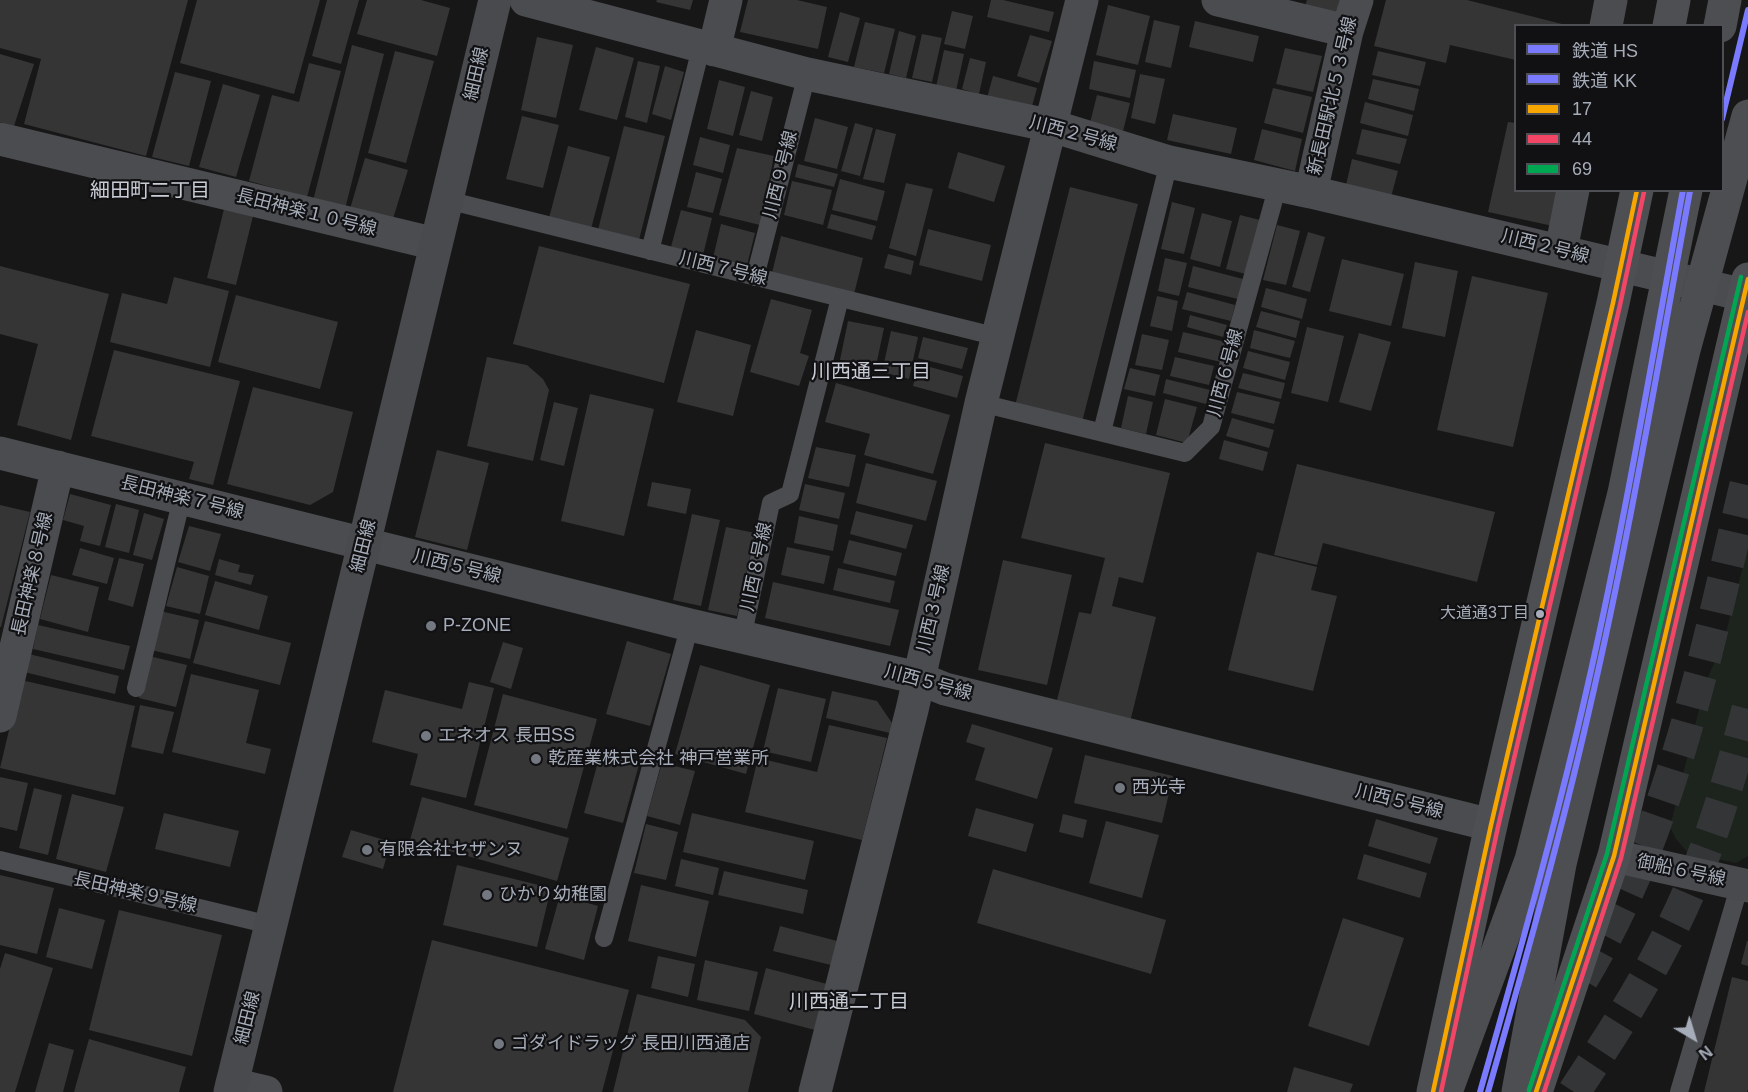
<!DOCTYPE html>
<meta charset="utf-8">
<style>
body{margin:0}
#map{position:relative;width:1748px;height:1092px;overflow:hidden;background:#171717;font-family:Helvetica,"Noto Sans JP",sans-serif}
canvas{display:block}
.legend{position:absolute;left:1514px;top:24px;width:210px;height:168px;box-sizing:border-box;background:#111113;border:2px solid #4d4f55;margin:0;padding:8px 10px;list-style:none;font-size:18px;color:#a6adb9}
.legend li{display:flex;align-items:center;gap:12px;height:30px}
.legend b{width:30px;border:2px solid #4d4f55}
.north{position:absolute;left:1664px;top:1008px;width:60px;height:60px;-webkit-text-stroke:4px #111113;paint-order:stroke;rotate:142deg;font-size:16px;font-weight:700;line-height:24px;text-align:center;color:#a6adb9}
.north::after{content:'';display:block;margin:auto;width:21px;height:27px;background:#a6adb9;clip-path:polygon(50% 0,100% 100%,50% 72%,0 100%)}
</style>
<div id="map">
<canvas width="1748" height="1092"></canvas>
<ul class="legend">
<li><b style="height:8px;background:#7a7aff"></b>鉄道 HS</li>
<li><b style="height:8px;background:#7a7aff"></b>鉄道 KK</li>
<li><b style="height:8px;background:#f7a600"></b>17</li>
<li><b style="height:8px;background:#f34667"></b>44</li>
<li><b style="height:8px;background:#00a651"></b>69</li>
</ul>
<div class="north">N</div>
</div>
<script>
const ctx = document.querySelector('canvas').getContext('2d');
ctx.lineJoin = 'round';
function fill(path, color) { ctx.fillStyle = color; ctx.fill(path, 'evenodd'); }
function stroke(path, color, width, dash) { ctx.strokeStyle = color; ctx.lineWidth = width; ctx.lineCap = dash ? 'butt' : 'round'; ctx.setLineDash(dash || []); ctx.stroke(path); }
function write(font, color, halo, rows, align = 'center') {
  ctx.font = font + ' Helvetica,"Noto Sans JP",sans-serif'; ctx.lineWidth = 4.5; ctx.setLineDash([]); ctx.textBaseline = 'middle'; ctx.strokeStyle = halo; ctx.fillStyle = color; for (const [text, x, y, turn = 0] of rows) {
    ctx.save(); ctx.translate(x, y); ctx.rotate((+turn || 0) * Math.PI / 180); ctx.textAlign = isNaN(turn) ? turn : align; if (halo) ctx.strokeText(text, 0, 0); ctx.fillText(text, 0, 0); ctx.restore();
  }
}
const green = new Path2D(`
 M1748 547V856L1736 863 1688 853 1676 839 1670 827 1706 681 1723 644Z`);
const building = new Path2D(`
 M0 0H188L146 156 24 124 41 59 0 48Z
 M197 0H320L294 94 180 63Z
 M327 0H359L341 64 312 56Z
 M367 0H421L450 8 437 56 357 34Z
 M657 0H693L690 10 656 2Z
 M748 0H797L827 7 818 49 740 32Z
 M991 0H1003L1054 12 1049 32 987 17Z
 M1307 0H1345L1339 22 1303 12Z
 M1386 0H1467L1570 26H1516V60L1450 45 1446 63 1374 46Z
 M1108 5 1150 16 1138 65 1096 55Z
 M952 11 973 16 965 49 944 44Z
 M840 12 860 18 848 62 828 57Z
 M1154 20 1180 26 1171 68 1145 62Z
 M1195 21 1259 36 1253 62 1189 47Z
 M865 22 895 29 884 73 854 67Z
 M899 31 916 36 906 78 889 74Z
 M922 34 942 38 932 82 912 78Z
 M1030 35 1052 41 1039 83 1017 76Z
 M537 37 573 45 556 118 521 110Z
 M352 45 384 54 345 209 313 201Z
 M596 47 634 58 617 120 579 110Z
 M1285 48 1322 56 1313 92 1276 84Z
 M944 50 964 54 956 91 936 87Z
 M395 51 434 61 406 163 368 153Z
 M1378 51 1426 62 1420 86 1372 75Z
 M0 54 34 64 14 126 0 122Z
 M970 58 986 62 979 94 962 89Z
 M638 61 660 66 647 123 625 117Z
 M1094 61 1136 70 1130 98 1089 89Z
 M309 63 341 71 307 197 249 181 272 95 299 102Z
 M665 66 684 72 671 120 652 114Z
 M175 72 211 81 189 166 152 157Z
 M1140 74 1165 79 1155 124 1131 118Z
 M993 76 1037 88 1031 110 987 98Z
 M1373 79 1419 89 1414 111 1368 99Z
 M719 80 745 87 733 136 707 129Z
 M223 84 260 95 236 177 199 167Z
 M1273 88 1312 97 1303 133 1264 123Z
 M751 91 773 97 762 141 739 135Z
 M1097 95 1130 103 1123 131 1090 123Z
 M1365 102 1413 115 1408 136 1360 123Z
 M1173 114 1237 128 1231 154 1167 140Z
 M522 116 559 125 543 188 506 179Z
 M815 118 848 127 837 169 804 161Z
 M1508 122 1516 123V190H1561L1553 226 1488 212Z
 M855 123 873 128 860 176 841 171Z
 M624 126 665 136 639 240 598 230Z
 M876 129 896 134 884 183 863 179Z
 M1262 129 1302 139 1295 171 1254 160Z
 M1362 129 1407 139 1400 164 1356 154Z
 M700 137 730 145 723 173 693 165Z
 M568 146 610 157 591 229 549 218Z
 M737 148 774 156 760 225 719 215Z
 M958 152 1005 166 994 202 948 188Z
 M365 158 408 170 392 222 350 209Z
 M1352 159 1398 171 1391 197 1346 185Z
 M798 164 838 174 834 187 795 177Z
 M696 172 722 179 713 213 687 207Z
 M840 179 885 191 877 221 832 210Z
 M792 181 832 190 823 225 784 215Z
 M906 183 933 189 916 256 889 248Z
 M1070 187 1138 204 1082 422 1015 406Z
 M1172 202 1195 208 1184 254 1161 249Z
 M225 205 254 212 236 285 207 278Z
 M681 210 712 218 703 255 671 247Z
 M1202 213 1232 221 1220 267 1190 259Z
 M831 214 876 226 872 240 827 228Z
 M1240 215 1260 220 1246 274 1226 269Z
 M721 224 755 233 746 269 712 262Z
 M1277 225 1300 231 1286 285 1263 280Z
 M928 229 991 245 982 281 919 265Z
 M1308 232 1325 237 1310 292 1292 287Z
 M781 236 863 258 854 294 772 273Z
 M539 246 690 284 664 383 513 344Z
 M888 254 914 261 911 275 884 268Z
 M1165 258 1187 263 1179 296 1158 291Z
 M1342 259 1404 274 1391 326 1329 311Z
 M1415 262 1458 271 1445 337 1402 328Z
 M0 266 109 294 71 440 17 425 38 344 0 334Z
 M1193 266 1243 279 1238 299 1188 287Z
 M1472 276 1548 293 1513 447 1437 430Z
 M174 277 229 291 210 367 110 342 122 293 167 304Z
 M1266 288 1307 299 1302 319 1261 307Z
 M1187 292 1235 305 1231 321 1182 309Z
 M236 295 338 322 320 389 218 362Z
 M1157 296 1178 301 1172 331 1150 326Z
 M771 299 812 310 800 353 809 356 799 386 750 372Z
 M1261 311 1300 321 1296 338 1256 327Z
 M1190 315 1227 325 1223 337 1187 327Z
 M848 321 884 328 876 366 840 360Z
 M1307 327 1344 336 1328 402 1291 393Z
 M696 330 751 345 733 416 677 402Z
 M1254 330 1295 341 1290 358 1250 348Z
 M891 331 918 337 909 379 882 372Z
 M1183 332 1226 342 1221 362 1178 352Z
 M1359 333 1391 342 1371 411 1339 402Z
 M1142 334 1169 340 1162 370 1135 365Z
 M923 337 968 348 962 369 918 358Z
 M114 350 240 381 213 485 189 479 194 462 91 436Z
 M1248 351 1290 362 1285 380 1243 368Z
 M487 357 527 365 543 379 549 390 533 461 467 446Z
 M1175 357 1214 366 1209 385 1170 376Z
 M919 364 963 376 957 398 913 386Z
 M1130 368 1160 375 1155 396 1124 389Z
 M1243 373 1285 383 1281 399 1238 388Z
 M1166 379 1210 390 1206 404 1163 393Z
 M836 383 950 415 933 474 864 455 870 434 825 422Z
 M253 387 353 412 333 492 310 505 227 484Z
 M1237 392 1280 402 1274 424 1231 413Z
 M590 394 654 409 624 536 561 521Z
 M1128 396 1153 402 1146 434 1121 428Z
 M1165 399 1197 407 1187 443 1156 435Z
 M554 402 578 408 564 466 540 460Z
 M1232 418 1274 430 1269 448 1226 436Z
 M1224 440 1268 452 1263 471 1219 459Z
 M1045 443 1170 473 1143 583 1119 577 1112 606 1156 617 1130 722 1056 704 1079 612 1091 614 1105 558 1021 538Z
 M816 447 856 455 849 487 808 478Z
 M437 450 489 463 467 550 415 537Z
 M866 463 937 481 926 521 856 503Z
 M1297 464 1495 512 1477 582 1323 543 1317 565 1274 555Z
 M652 482 691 489 686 514 647 506Z
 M805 484 845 493 839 519 799 510Z
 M70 494 111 505 100 546 80 541 84 526 63 520Z
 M116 504 139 510 129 553 105 547Z
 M0 505 30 512 1 627H0Z
 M856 511 913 525 906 549 850 534Z
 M144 513 164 519 152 560 133 555Z
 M692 514 720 520 701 606 673 600Z
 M799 516 838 525 833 551 794 543Z
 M189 526 221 534 210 571 178 562Z
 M726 527 755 533 737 616 708 610Z
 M849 540 902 553 896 576 843 563Z
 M787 547 830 556 824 584 781 575Z
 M80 548 114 558 107 584 72 575Z
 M1257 552 1317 567 1311 590 1337 596 1313 691 1228 670Z
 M119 558 144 564 133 607 108 600Z
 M219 559 240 565 238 572 254 575 251 585 215 575Z
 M1003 560 1072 575 1047 685 978 670Z
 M177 567 209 576 200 614 166 606Z
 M838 568 895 581 890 603 833 590Z
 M51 575 99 587 88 632 40 619Z
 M215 581 268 596 259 630 205 615Z
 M773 582 899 610 890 646 765 618Z
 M160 611 199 620 190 659 151 650Z
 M205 621 291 643 280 685 193 663Z
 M38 625 130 646 124 670 33 649Z
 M627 641 671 654 650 726 606 714Z
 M503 642 523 648 511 689 490 682Z
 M29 654 119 676 115 694 24 672Z
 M149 656 187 665 176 707 139 698Z
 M700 665 770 685 746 774 675 754Z
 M191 674 259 690 246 743 271 749 265 774 172 752Z
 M21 680 135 706 115 795 0 768Z
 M469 682 494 688 466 798 410 785 418 754 372 742 385 690 462 709Z
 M778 688 826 699 811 762 763 751Z
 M832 691 877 701 892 723 890 733 826 718Z
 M503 694 597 719 567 829 474 805Z
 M140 705 174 712 163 754 131 747Z
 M972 724 1053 748 1037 799 975 780 985 748 966 742Z
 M829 725 887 738 862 840 745 812 758 758 817 772Z
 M601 751 640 761 623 823 584 813Z
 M1085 755 1173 776 1162 823 1074 803Z
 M662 763 695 771 680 825 647 816Z
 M0 777 28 783 17 831 0 827Z
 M34 788 62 795 48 855 19 848Z
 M72 794 124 807 106 872 56 859Z
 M422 797 569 838 557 881 410 840Z
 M976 808 1034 824 1026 852 968 836Z
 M164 813 239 831 230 867 155 849Z
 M692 813 814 841 805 880 683 852Z
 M1063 814 1087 820 1083 838 1059 832Z
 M1376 819 1438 838 1430 864 1368 846Z
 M1106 821 1159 835 1142 898 1089 883Z
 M646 824 678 832 666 880 634 873Z
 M351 830 391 842 383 869 342 857Z
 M1364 854 1427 873 1420 898 1357 879Z
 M681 859 719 868 713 895 675 886Z
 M457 865 551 888 537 947 443 925Z
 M993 869 1166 920 1151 974 977 923Z
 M724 871 808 890 803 914 718 895Z
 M0 875 54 888 37 954 0 945Z
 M641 885 709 901 696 957 628 941Z
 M560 895 598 906 584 960 545 949Z
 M59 908 105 920 92 969 46 957Z
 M119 910 222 935 192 1056 89 1030Z
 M1343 918 1404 938 1369 1046 1308 1026Z
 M780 926 837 941 831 965 773 951Z
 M432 940 629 990 602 1092H393Z
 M1747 941H1748V966L1741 964Z
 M5 953 53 968 15 1092H0V969Z
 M658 956 695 964 688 997 651 988Z
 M705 960 758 972 749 1011 697 1000Z
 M766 968 827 984 815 1030 754 1014Z
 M1732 977 1748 981V1089L1747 1092H1704Z
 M637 994 745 1020 761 1037 748 1092H613Z
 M89 1039 186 1067 179 1092H74Z
 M49 1043 74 1050 63 1092H35Z
 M1294 1067 1353 1084 1350 1092H1287Z`);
const highwayTunnel = new Path2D(`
 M1582 979C1674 826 1707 647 1748 476
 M1574 1092C1608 1041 1641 990 1668 936 1705 865 1728 786 1748 709`);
const lane = new Path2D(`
 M447 200 998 337
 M650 251 701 48
 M755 277 807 74
 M981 403 1185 453 1211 427 1278 185
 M1102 432 1169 162
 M742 638 771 503 790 494 840 298
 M136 688 182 498
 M0 860 270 925
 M604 938 690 625
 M1679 1092 1740 884`);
const street = new Path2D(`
 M526 0 807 74 1052 126 1169 162 1311 192 1748 296
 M1218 0 1347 31
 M1606 26 1611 0
 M714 50 726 0
 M0 139 436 244
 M1311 192 1347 31 1357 0
 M1561 250 1573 190
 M0 453 690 625 918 678 945 689 1491 825
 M0 716 58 467
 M232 1084 266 1092
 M815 1092 912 710 981 403 1082 0`);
const secondary = new Path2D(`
 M1614 856 1748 886
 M230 1092 364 544 495 0`);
const primary = new Path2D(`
 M1669 26 1674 0
 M1433 1092 1491 825 1613 303 1637 190
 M1536 1092 1614 856 1748 279`);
const highway = new Path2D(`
 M1720 26 1725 0
 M1446 1092 1531 860 1624 493 1686 190
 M1518 1092 1560 864 1684 350 1748 116`);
const bus1 = new Path2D(`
 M1433 1092 1491 825 1613 303 1637 190
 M1536 1092 1614 856 1748 279`);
const bus2 = new Path2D(`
 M1441 1092 1498 827 1620 305 1644 192
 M1544 1092 1621 858 1748 312`);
const bus3 = new Path2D(`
 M1529 1090 1607 854 1741 277`);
const rail1 = new Path2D(`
 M1722 119 1748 10
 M1480 1092C1516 965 1552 839 1582 710 1622 539 1651 364 1683 190`);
const rail2 = new Path2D(`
 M1488 1092C1524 965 1560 839 1589 711 1629 539 1658 365 1690 191`);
const markers = [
 [1540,614,5,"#a6adb9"],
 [431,626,6,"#747880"],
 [426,736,6,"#747880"],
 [536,759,6,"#747880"],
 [1120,788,6,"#747880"],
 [367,850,6,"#747880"],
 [487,895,6,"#747880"],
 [499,1044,6,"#747880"]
];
const busNames = [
 ["大道通3丁目",1529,614]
];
const streetNames = [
 ["細田線",477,74,-77],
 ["新長田駅北５３号線",1333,96,-77],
 ["川西２号線",1073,134,15],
 ["川西９号線",781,175,-76],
 ["長田神楽１０号線",306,213,14],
 ["川西２号線",1545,247,14],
 ["川西７号線",723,269,14],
 ["川西６号線",1226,373,-75],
 ["長田神楽７号線",182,498,14],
 ["細田線",364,546,-76],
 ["川西５号線",457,567,14],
 ["川西８号線",757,567,-78],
 ["長田神楽８号線",33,574,-77],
 ["川西３号線",934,609,-77],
 ["川西５号線",928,683,15],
 ["川西５号線",1399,802,14],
 ["御船６号線",1681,871,12],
 ["長田神楽９号線",135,893,13],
 ["細田線",248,1018,-76]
];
const poiNames = [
 ["P-ZONE",443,626],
 ["エネオス 長田SS",438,736],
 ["乾産業株式会社 神戸営業所",548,759],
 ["西光寺",1132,788],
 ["有限会社セザンヌ",379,850],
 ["ひかり幼稚園",499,895],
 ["ゴダイドラッグ 長田川西通店",511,1044]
];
const neighbourhoodNames = [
 ["細田町二丁目",150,191],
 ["川西通三丁目",871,372],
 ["川西通二丁目",849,1002]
];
fill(green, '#1c241d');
fill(building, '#353536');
stroke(highwayTunnel, '#343537', 33, [33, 16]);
stroke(lane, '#4a4c50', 18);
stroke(street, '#4a4c50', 33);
stroke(secondary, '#494a4e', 33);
stroke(primary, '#4d4f52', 33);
stroke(highway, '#4d4e52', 33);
stroke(bus1, '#f7a600', 4.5);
stroke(bus2, '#f34667', 4.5);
stroke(bus3, '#00a651', 4.5);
stroke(rail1, '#7a7aff', 6);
stroke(rail2, '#7a7aff', 6);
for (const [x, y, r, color] of markers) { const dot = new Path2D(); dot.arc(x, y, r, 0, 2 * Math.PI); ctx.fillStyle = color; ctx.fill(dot); stroke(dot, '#111113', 2); }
write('16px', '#a6adb9', '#111113', busNames, 'right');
write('18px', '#a6adb9', '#111113', streetNames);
write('18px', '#a6adb9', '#111113', poiNames, 'left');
write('20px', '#c8ccd5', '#111113', neighbourhoodNames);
</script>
